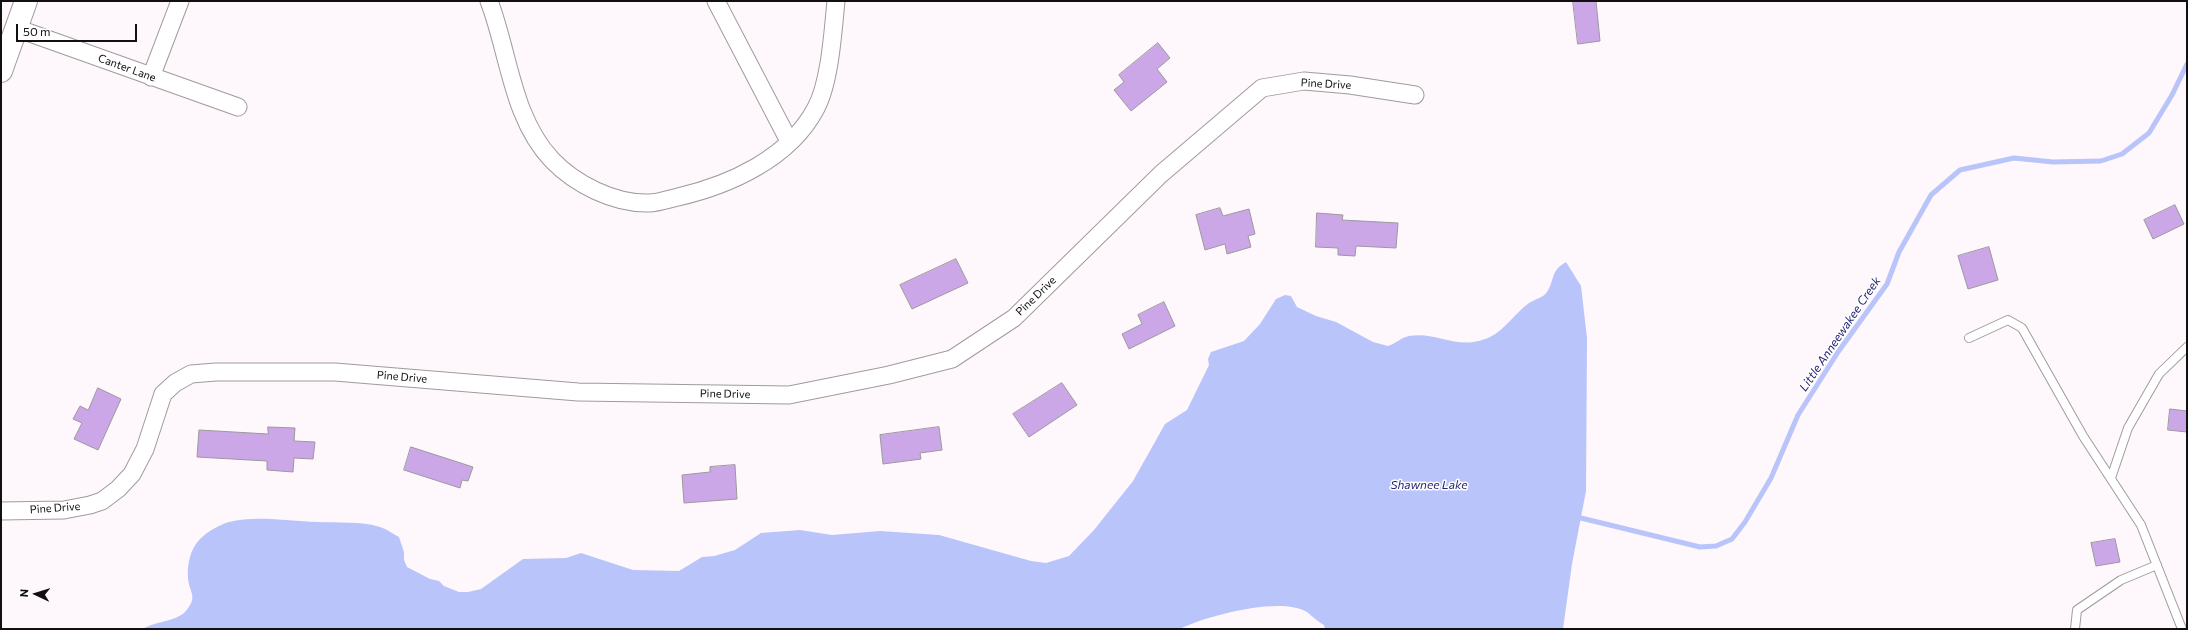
<!DOCTYPE html>
<style>
body{margin:0}
#map{position:relative;width:2188px;height:630px;overflow:hidden;background:#fef7fb;font-family:Commissioner,sans-serif}
canvas{display:block}
.frame{position:absolute;inset:0;border:2px solid #110f10;pointer-events:none}
.north{position:absolute;left:16px;top:574px;width:40px;height:40px;-webkit-text-stroke:3px #fff;paint-order:stroke;rotate:274deg;font-size:11px;font-weight:700;line-height:16px;text-align:center;color:#110f10}
.north::after{content:'';display:block;margin:auto;width:14px;height:18px;background:#110f10;clip-path:polygon(50% 0,100% 100%,50% 72%,0 100%)}
.scale{position:absolute;left:16px;top:24px;width:121px;height:18px;box-sizing:border-box;border:2px solid #110f10;border-top:0;padding-left:5px;font-size:12px;line-height:14px;white-space:nowrap;color:#110f10;-webkit-text-stroke:3px #fff;paint-order:stroke}
</style>
<div id="map">
<canvas width="2188" height="630"></canvas>
<div class="frame"></div>
<div class="north">N</div>
<div class="scale">50 m</div>
</div>
<script>
const ctx = document.querySelector('canvas').getContext('2d');
ctx.lineJoin = 'round';
function fill(path, color) { ctx.fillStyle = color; ctx.fill(path, 'evenodd'); }
function stroke(path, color, width, dash) { ctx.strokeStyle = color; ctx.lineWidth = width; ctx.lineCap = dash ? 'butt' : 'round'; ctx.setLineDash(dash || []); ctx.stroke(path); }
function write(font, color, halo, rows, align = 'center') {
  ctx.font = font + ' Commissioner,sans-serif'; ctx.lineWidth = 3; ctx.setLineDash([]); ctx.textBaseline = 'middle'; ctx.strokeStyle = halo; ctx.fillStyle = color; for (const [text, x, y, turn = 0] of rows) {
    ctx.save(); ctx.translate(x, y); ctx.rotate((+turn || 0) * Math.PI / 180); ctx.textAlign = isNaN(turn) ? turn : align; if (halo) ctx.strokeText(text, 0, 0); ctx.fillText(text, 0, 0); ctx.restore();
  }
}
const water = new Path2D(`
 M1566 262 1581 286 1587 338 1586 491 1572 564 1563 629H1325L1324 625C1317 621 1311 615 1307 612 1280 596 1206 616 1180 629H143C155 621 175 622 185 612 199 596 189 593 188 578 187 565 190 549 200 539 207 532 219 525 229 522 255 515 290 521 317 522 337 523 361 521 380 527 387 529 393 534 399 537L404 552V560L407 567 430 579 439 581 444 586 459 592H468L481 589 523 559 566 558 581 553 633 570 679 571 702 557 714 556 735 550 761 533 800 530 832 535 880 531 939 535 1031 561 1046 563 1069 556 1094 530 1133 481 1165 424 1187 410 1209 365 1208 359 1211 352 1244 341 1260 324 1276 299 1285 295 1291 296 1297 307 1316 316 1336 322 1373 342 1388 346C1395 344 1402 337 1409 336 1439 331 1458 352 1490 337 1506 329 1515 313 1529 303 1535 299 1543 298 1547 292 1555 280 1550 271 1566 262Z`);
const stream = new Path2D(`
 M1581 518 1700 547 1716 546 1732 539 1745 522 1771 478 1798 415 1838 352 1887 284 1899 252 1931 195 1960 170 2014 158 2053 162 2101 161 2122 154 2149 133 2172 95 2187 64`);
const building = new Path2D(`
 M1573 1H1596L1600 41 1578 44Z
 M1158 43 1170 58 1157 69 1167 82 1131 111 1114 90 1124 82 1119 75Z
 M2175 205 2184 224 2153 239 2144 220Z
 M1220 208 1223 216 1249 209 1255 234 1248 236 1251 247 1227 254 1225 244 1205 250 1196 215Z
 M1317 213 1343 215 1342 220 1398 223 1396 248 1356 246 1355 256 1338 255V248L1316 247Z
 M1989 247 1998 280 1968 289 1958 256Z
 M956 259 968 283 912 309 900 285Z
 M1164 302 1175 326 1129 349 1122 334 1142 324 1138 315Z
 M1062 383 1077 405 1029 437 1013 414Z
 M98 388 121 399 98 450 74 439 82 423 73 419 80 406 88 410Z
 M2170 409 2187 411V432L2168 430Z
 M268 427 295 428 294 441 315 442 313 459 294 458 293 472 267 470V461L197 457 199 430 268 434Z
 M939 427 942 450 920 453 921 459 883 464 880 435Z
 M411 447 473 467 468 481 462 480 460 488 404 470Z
 M735 465 737 499 684 503 682 475 710 472V467Z
 M2115 539 2120 562 2096 566 2091 543Z`);
const service = new Path2D(`
 M1969 338 2008 320 2022 328 2083 436 2141 525 2182 629
 M2111 478 2128 428 2159 374 2187 347
 M2075 629 2077 610 2121 580 2157 565`);
const minor = new Path2D(`
 M489 1C509 53 512 118 552 160 575 184 614 204 649 203 658 203 669 199 678 197 730 185 790 158 816 108 830 82 833 31 836 1
 M716 1 789 141
 M16 28 238 107
 M151 77 180 1
 M1 511 64 510 90 505 102 501 118 489 132 474 145 449 163 394 175 383 191 374 216 372H335L578 392 789 395 889 375 952 359 1014 318 1161 174 1262 88 1304 81 1350 85 1415 95`);
const primary = new Path2D(`
 M1 71 26 1`);
const streetNames = [
 ["Canter Lane",127,68,20],
 ["Pine Drive",1326,84,3],
 ["Pine Drive",1036,296,-44],
 ["Pine Drive",402,377,5],
 ["Pine Drive",725,394,1],
 ["Pine Drive",55,508,-4]
];
const waterNames = [
 ["Little Anneewakee Creek",1840,334,-56],
 ["Shawnee Lake",1429,485]
];
fill(water, '#b9c4fb');
stroke(stream, '#b9c4fb', 5);
fill(building, '#cca7e8');
stroke(building, '#9b989e', 1);
stroke(service, '#a19a9e', 10);
stroke(minor, '#a19a9e', 19);
stroke(primary, '#a19a9e', 24);
stroke(service, '#fff', 8);
stroke(minor, '#fff', 17);
stroke(primary, '#fff', 22);
write('11px', '#110f10', '#fff', streetNames);
write('italic 12px', '#252673', '#fff', waterNames);
</script>
